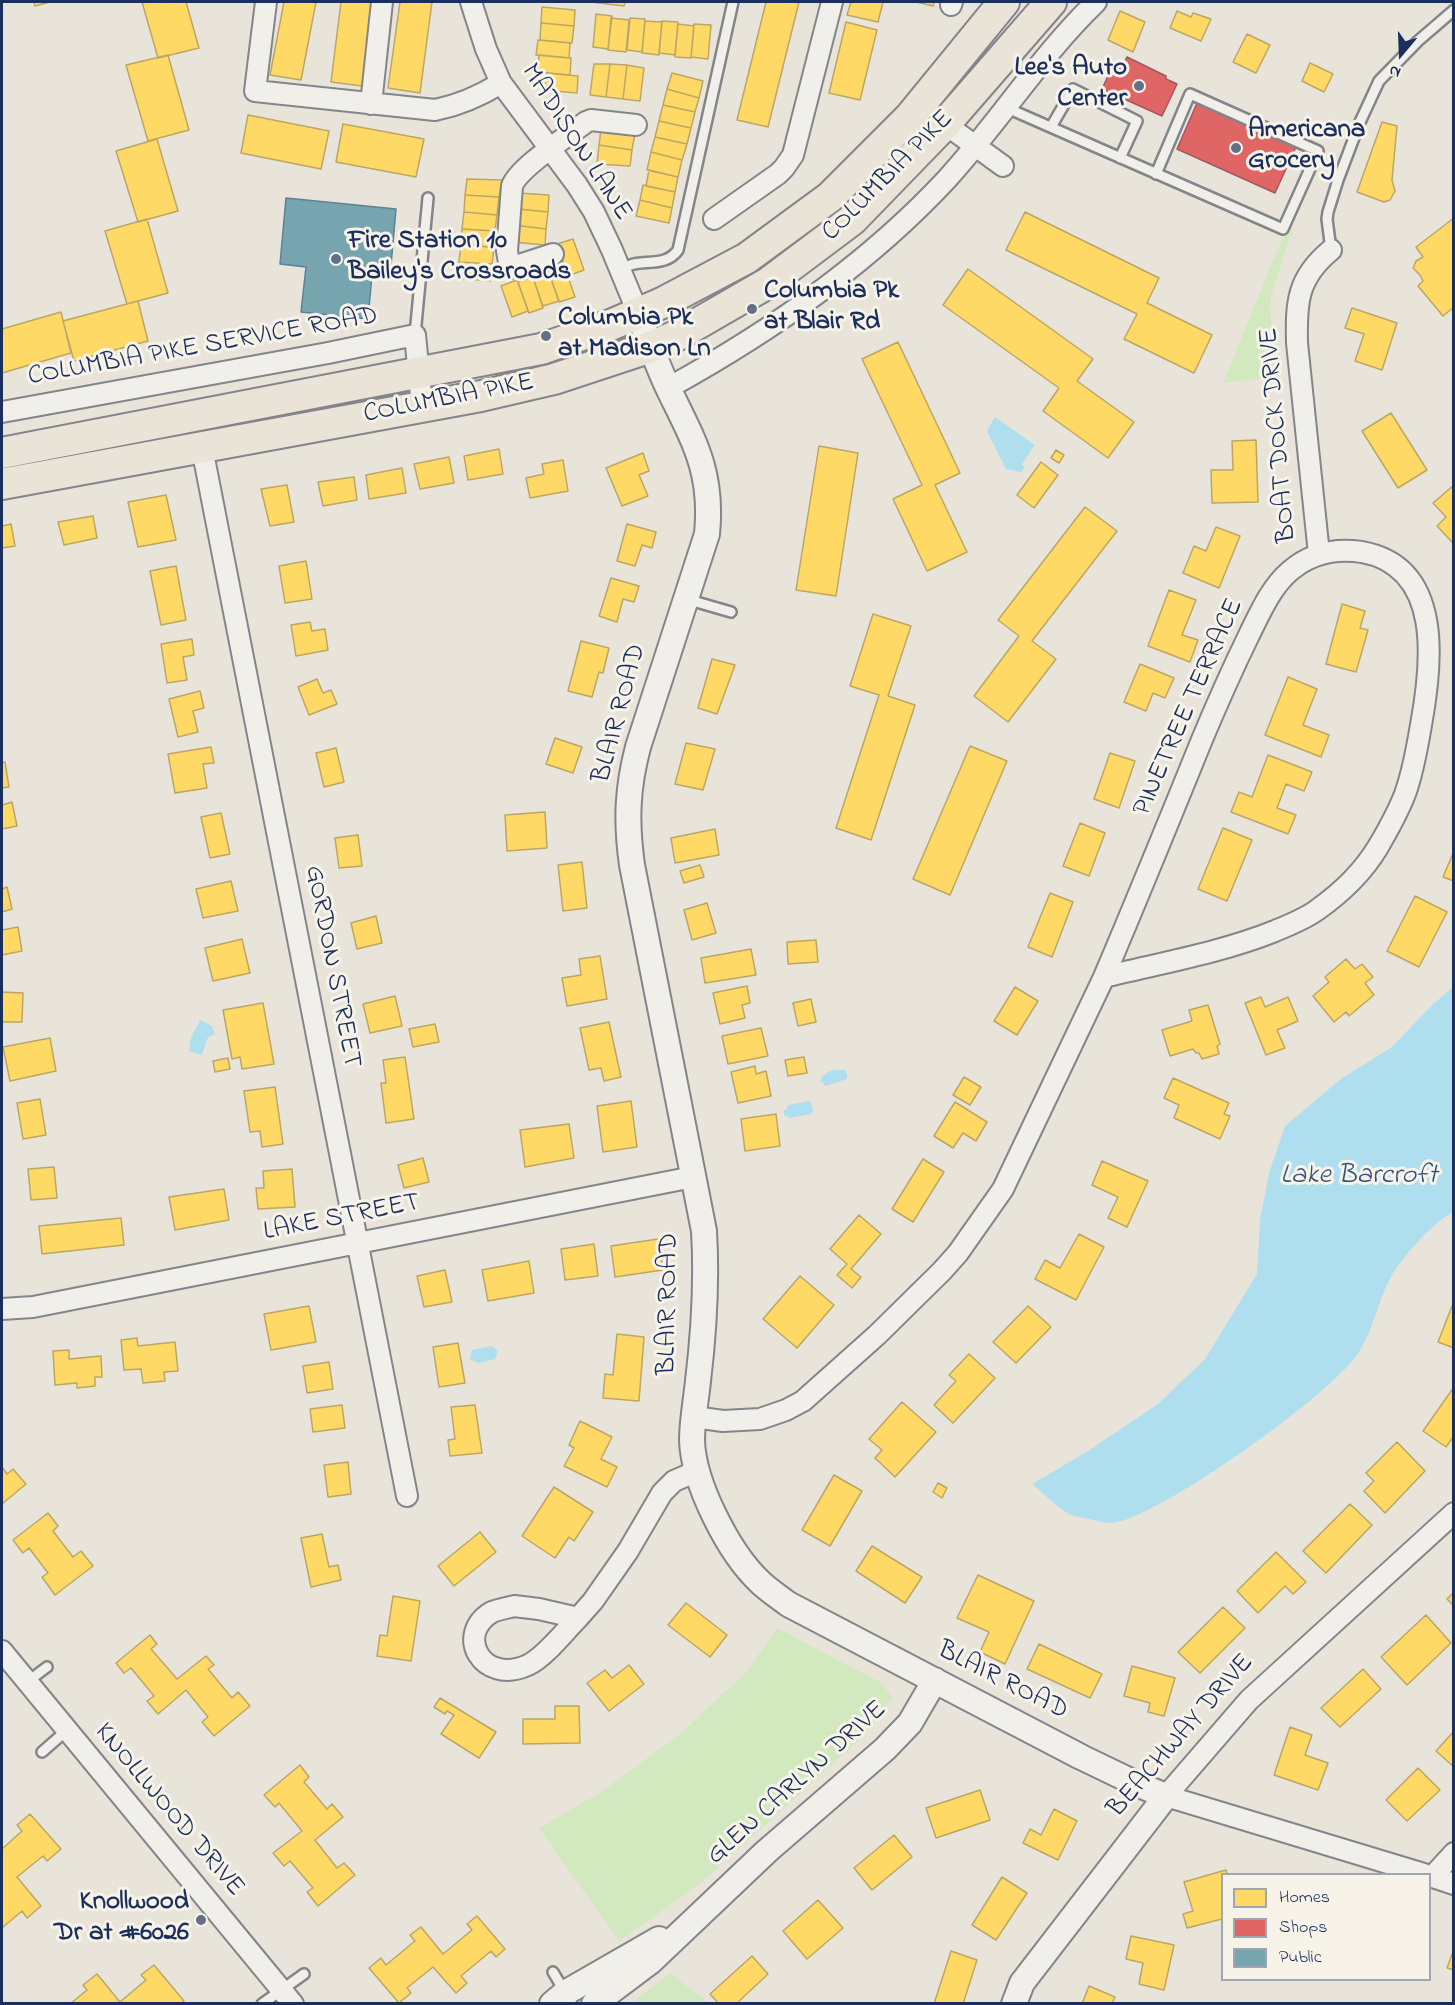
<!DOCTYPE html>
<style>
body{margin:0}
#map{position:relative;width:1455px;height:2005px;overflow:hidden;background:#e9e4da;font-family:"Indie Flower",sans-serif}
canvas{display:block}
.frame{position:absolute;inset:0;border:3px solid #1b2f5e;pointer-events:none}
.legend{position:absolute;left:1221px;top:1873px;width:210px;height:108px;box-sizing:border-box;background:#f7f3e8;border:2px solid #9fa5b1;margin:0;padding:8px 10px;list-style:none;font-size:18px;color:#1b2f5e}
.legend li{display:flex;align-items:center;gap:12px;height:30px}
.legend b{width:30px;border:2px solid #9fa5b1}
.north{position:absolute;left:1371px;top:24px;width:60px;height:60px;-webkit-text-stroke:4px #f7f3e8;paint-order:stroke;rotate:199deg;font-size:16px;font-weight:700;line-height:24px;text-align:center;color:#1b2f5e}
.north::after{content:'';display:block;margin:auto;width:21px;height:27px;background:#1b2f5e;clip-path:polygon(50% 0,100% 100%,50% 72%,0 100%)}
</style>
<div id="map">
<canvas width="1455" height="2005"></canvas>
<div class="frame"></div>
<ul class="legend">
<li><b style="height:16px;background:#ffd966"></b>Homes</li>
<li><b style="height:16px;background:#e06666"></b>Shops</li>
<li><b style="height:16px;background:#76a5af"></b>Public</li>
</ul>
<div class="north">N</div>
</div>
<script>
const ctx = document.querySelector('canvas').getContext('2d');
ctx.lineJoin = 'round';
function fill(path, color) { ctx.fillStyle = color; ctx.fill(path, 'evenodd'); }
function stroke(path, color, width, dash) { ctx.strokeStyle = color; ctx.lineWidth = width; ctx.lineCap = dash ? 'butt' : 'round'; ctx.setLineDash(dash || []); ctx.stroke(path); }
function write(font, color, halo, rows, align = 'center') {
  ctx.font = font + ' "Indie Flower",sans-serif'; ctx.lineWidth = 6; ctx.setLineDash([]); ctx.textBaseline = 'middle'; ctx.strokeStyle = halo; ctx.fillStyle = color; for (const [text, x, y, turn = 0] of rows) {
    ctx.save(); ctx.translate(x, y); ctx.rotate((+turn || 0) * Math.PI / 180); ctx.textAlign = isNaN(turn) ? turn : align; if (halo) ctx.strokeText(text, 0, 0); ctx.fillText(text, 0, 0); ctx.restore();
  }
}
const green = new Path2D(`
 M1286 229 1293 232 1289 238 1270 300 1274 377 1223 383Z
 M777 1628 880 1682 893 1697 864 1736 698 1885 619 1941 539 1828 598 1794 679 1735 748 1670Z
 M670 1973 709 2003H632Z`);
const water = new Path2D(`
 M995 417 1035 445 1022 464 1025 467 1021 472 1006 469 987 431Z
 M1453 987V1212C1434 1221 1402 1257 1391 1277 1378 1300 1374 1328 1359 1352 1336 1391 1155 1521 1111 1523 1106 1523 1099 1521 1093 1520 1087 1518 1077 1518 1071 1515 1059 1509 1043 1493 1032 1484L1088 1451 1158 1404 1205 1359 1257 1274 1260 1220 1269 1173 1285 1126 1342 1078 1392 1047 1429 1008Z
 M200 1020 212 1026 215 1034 208 1037 202 1055 189 1051 190 1040Z
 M845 1070 847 1074V1079L826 1086 820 1081C823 1071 835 1069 845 1070Z
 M808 1101 811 1103 813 1110 811 1114 790 1118 784 1115V1110L787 1109 788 1105Z
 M492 1346 498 1351 495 1359 478 1363 470 1359 472 1350Z`);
const homes = new Path2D(`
 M34 2H50L35 6Z
 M142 2H186L199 48 158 58Z
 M284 2H316L301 80 270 75Z
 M341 2H372L362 86 331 82Z
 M400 2H432L420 93 388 88Z
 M591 2H625L624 6Z
 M766 2H799L768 127 737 120Z
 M851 2H883L878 22 847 15Z
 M916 2H934L933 6Z
 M542 7 575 10 574 26 541 23Z
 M1120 11 1145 22 1133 52 1108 40Z
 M1177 11 1191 17 1193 13 1211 19 1201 41 1170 28Z
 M596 14 612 16 608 49 593 47Z
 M611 18 629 20 626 52 608 50Z
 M630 18 645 19 642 52 627 50Z
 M645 21 662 22 659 55 642 53Z
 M662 21 678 22 675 55 659 53Z
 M846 22 877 30 860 100 829 93Z
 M541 23 574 26 572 43 540 40Z
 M678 24 694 26 691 58 675 57Z
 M694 24 711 25 708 59 691 57Z
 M1247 34 1270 45 1256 73 1233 62Z
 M538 40 570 43 569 58 536 55Z
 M168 55 189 130 148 141 126 65Z
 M539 55 571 58 570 75 538 72Z
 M1310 63 1333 74 1324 92 1302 81Z
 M594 64H610L606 97 590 95Z
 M610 64 627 65 623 99 606 97Z
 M627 65 644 68 640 101 623 99Z
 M546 73 578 76 577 93 544 90Z
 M672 73 703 81 699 98 667 89Z
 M667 89 699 98 695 112 663 105Z
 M663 105 695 112 691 128 659 121Z
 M248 115 329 131 321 169 241 153Z
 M659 121 691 128 687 144 655 137Z
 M1382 122 1397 126 1392 180 1395 191 1390 200 1384 202 1357 192Z
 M343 124 424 139 416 177 336 162Z
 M601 129 635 133 632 150 599 145Z
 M655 137 687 144 682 160 651 152Z
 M157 139 178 211 138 222 116 151Z
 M599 145 632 150 630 166 597 164Z
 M651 152 682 160 678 177 647 170Z
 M649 170 678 177 675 192 646 186Z
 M467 179 502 180 499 197 465 195Z
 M643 185 675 192 672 208 640 200Z
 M518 193 549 195 548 212 518 209Z
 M465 195 499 197 497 215 464 212Z
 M640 200 672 208 669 223 636 216Z
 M518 209 548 212 546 229 514 225Z
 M464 212 497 215 495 231 462 229Z
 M1025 212 1159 278 1147 303 1212 335 1194 373 1124 339 1137 314 1006 250Z
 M1454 218V307L1443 316 1418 286 1423 281 1420 275 1413 268 1416 261 1423 257 1416 247Z
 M147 219 168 293 127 304 105 231Z
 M514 225 546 229 545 245 512 242Z
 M462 229 495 231 494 248 461 243Z
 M573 239 584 270 568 276 557 244Z
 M461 243 494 248 492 264 459 262Z
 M459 262 492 264 490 281 458 278Z
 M564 265 575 297 559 302 548 270Z
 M968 269 1093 359 1077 381 1134 422 1108 458 1043 411 1059 388 943 305Z
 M548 270 559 301 543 306 532 275Z
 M533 277 543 308 529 313 518 282Z
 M517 280 528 311 512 317 501 286Z
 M138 301 148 341 74 361 63 321Z
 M1352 308 1397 323 1382 370 1355 361 1364 334 1345 328Z
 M61 312 71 353 2 373V329Z
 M898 342 960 473 935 485 967 552 927 571 893 499 922 485 862 359Z
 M1391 413 1427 470 1398 488 1362 431Z
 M1256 440 1258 502 1212 503 1211 470H1233L1232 441Z
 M819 446 858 453 836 596 796 590Z
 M499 449 503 474 468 480 464 456Z
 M1056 450 1064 455 1059 463 1051 458Z
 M643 453 649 471 639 475 648 496 622 506 606 468Z
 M449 457 454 483 420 489 414 464Z
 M563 460 568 491 530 498 526 478 544 474 542 464Z
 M1041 462 1058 475 1034 508 1017 495Z
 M402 468 406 493 369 499 366 475Z
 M354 477 357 500 323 506 318 482Z
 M287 485 294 522 270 526 261 489Z
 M1454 485V544L1437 526 1446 517 1433 503Z
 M166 495 176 540 138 547 128 502Z
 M1085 507 1117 531 1032 641 1056 659 1008 722 974 696 1019 636 998 620Z
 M93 516 97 538 64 545 58 522Z
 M11 524 15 546 2 548V526Z
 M627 524 656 532 652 548 642 545 635 566 617 561Z
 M1216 527 1240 536 1219 588 1183 573 1194 546 1206 551Z
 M306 561 312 599 285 603 279 566Z
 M176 566 186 620 161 625 150 571Z
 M611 578 639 586 634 602 623 599 617 622 599 616Z
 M1169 590 1196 600 1182 635 1198 640 1190 662 1148 646Z
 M1342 604 1365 611 1360 628 1368 630 1356 672 1326 664Z
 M873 614 911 626 888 696 915 705 871 840 836 828 879 695 850 686Z
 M310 622 312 631 325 629 328 650 296 656 291 625Z
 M192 639 194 655 183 657 187 680 167 683 161 644Z
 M581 641 609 648 603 673 599 672 592 697 568 691Z
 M712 659 735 665 717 714 698 708Z
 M1140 664 1174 678 1165 698 1153 693 1146 711 1124 702Z
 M1288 677 1317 689 1303 725 1329 735 1321 757 1265 735Z
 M317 679 323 693 331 690 337 704 309 715 298 687Z
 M200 691 204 708 193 711 198 732 178 737 169 699Z
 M555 738 582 747 573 773 546 764Z
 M686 743 715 749 703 790 675 784Z
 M970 746 1007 761 950 895 913 879Z
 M211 747 214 763 203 764 207 788 175 793 168 754Z
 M336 748 344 782 324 787 316 753Z
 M1110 753 1135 761 1119 808 1094 799Z
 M1268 755 1312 772 1304 791 1286 784 1277 808 1296 815 1288 834 1231 812 1239 792 1252 797Z
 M5 762 9 787 2 788V763Z
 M12 802 17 826 2 829V805Z
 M545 812 547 848 507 851 505 815Z
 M221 813 230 854 210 858 201 817Z
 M1080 823 1105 833 1089 876 1063 866Z
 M1223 828 1252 840 1227 901 1198 889Z
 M715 829 719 855 675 863 671 838Z
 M358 835 362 866 339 868 335 838Z
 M1454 851V881L1443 877Z
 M582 862 587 908 563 911 558 865Z
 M700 865 704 877 684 883 680 871Z
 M231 881 238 911 203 918 196 889Z
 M7 887 12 909 2 912V889Z
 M1050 893 1073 902 1052 957 1028 947Z
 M1415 896 1447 912 1419 967 1387 951Z
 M707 903 716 933 692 940 684 910Z
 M376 916 382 943 357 949 351 923Z
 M18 927 22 951 2 955V930Z
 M242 939 250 973 213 981 205 948Z
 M816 940 818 962 788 964 787 942Z
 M751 949 756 975 705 983 701 958Z
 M600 956 607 999 567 1006 562 978 581 975 579 959Z
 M1346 959 1355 969 1362 964 1373 977 1365 983 1374 995 1349 1016 1346 1012 1334 1022 1313 996 1329 982 1325 977Z
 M747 986 750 1003 742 1005 745 1018 720 1024 713 993Z
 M1015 987 1038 1001 1017 1035 994 1021Z
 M2 992 23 993 22 1022H2Z
 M395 996 402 1026 370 1033 363 1004Z
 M1261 997 1265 1007 1288 997 1298 1021 1277 1030 1285 1048 1266 1055 1245 1003Z
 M811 999 816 1022 798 1026 793 1003Z
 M263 1003 274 1064 242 1069 240 1057 232 1059 223 1010Z
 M1208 1005 1220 1044 1217 1046 1219 1054 1202 1059 1199 1053H1196L1193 1049 1170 1056 1162 1030 1192 1021 1189 1010Z
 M609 1022 621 1077 604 1081 601 1068 589 1070 580 1028Z
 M435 1024 439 1042 413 1047 409 1029Z
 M761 1028 768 1056 728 1064 722 1036Z
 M50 1038 56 1071 10 1081 3 1047Z
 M405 1057 414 1119 386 1123 381 1083H386L383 1060Z
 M804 1057 807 1073 788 1076 785 1060Z
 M228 1058 230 1069 215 1072 213 1061Z
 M755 1066 756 1074 766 1071 771 1096 738 1103 731 1072Z
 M964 1077 981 1087 970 1105 953 1095Z
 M1173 1078 1229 1103 1224 1114 1230 1116 1220 1139 1174 1118 1179 1105 1164 1098Z
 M275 1087 283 1144 262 1147 260 1131 250 1132 244 1091Z
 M40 1099 46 1135 23 1139 17 1103Z
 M631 1101 637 1147 603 1152 597 1106Z
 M955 1102 987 1122 976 1141 963 1133 953 1148 934 1136Z
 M776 1114 780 1146 745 1151 741 1119Z
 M569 1124 574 1158 525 1167 520 1130Z
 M423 1158 429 1182 404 1188 398 1165Z
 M923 1159 944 1172 913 1222 892 1209Z
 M1102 1161 1148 1181 1127 1227 1108 1218 1118 1197 1092 1185Z
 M54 1167 57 1198 31 1200 28 1169Z
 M292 1169 295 1207 258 1209 256 1188H264L263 1171Z
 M224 1189 229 1220 175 1230 169 1197Z
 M859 1215 881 1234 851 1269 861 1277 852 1288 837 1275 847 1264 830 1249Z
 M121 1218 124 1245 42 1254 39 1226Z
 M1079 1234 1104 1247 1076 1300 1035 1279 1045 1260 1060 1268Z
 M658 1239 663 1270 615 1277 611 1246Z
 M594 1244 598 1276 565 1280 561 1249Z
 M529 1261 534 1293 488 1301 482 1270Z
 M445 1270 452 1302 424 1307 417 1276Z
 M800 1276 834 1305 797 1348 763 1319Z
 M1454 1301V1348L1438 1342Z
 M309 1306 316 1342 271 1350 264 1314Z
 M1028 1306 1051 1327 1016 1363 993 1342Z
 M617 1334 644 1337 639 1401 603 1398 605 1374 613 1375Z
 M137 1338 138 1346 175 1342 178 1371 164 1372 165 1381 143 1383 141 1369 124 1370 121 1340Z
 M458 1343 465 1383 439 1387 433 1347Z
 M69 1350V1359L101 1356 102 1377H95V1386L77 1388V1383L55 1385 53 1351Z
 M969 1354 995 1378 953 1423 934 1405 956 1381 949 1375Z
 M329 1362 333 1389 307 1393 303 1366Z
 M1454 1387V1436L1446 1447 1423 1431Z
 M902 1402 936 1432 895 1477 875 1458 882 1450 869 1439Z
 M342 1405 345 1428 313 1432 310 1409Z
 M475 1405 482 1453 450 1456 448 1440 455 1439 451 1407Z
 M580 1421 612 1437 601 1459 617 1467 607 1487 564 1466 574 1448 569 1445Z
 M1397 1442 1425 1471 1385 1513 1364 1491 1374 1481 1366 1473Z
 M348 1462 351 1494 328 1497 324 1465Z
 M2 1467 7 1474 13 1469 26 1484 2 1504Z
 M834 1475 862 1491 830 1546 802 1530Z
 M938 1483 947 1488 942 1498 933 1492Z
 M554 1487 593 1512 574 1541 569 1537 555 1558 522 1536Z
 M1350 1504 1372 1525 1326 1573 1303 1551Z
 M48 1513 58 1526 53 1531 73 1557 81 1551 93 1566 55 1595 42 1577 48 1573 29 1548 23 1553 13 1540Z
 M480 1532 496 1552 454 1586 438 1566Z
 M322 1534 329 1567 338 1565 341 1580 311 1587 301 1538Z
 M872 1546 922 1577 905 1603 856 1571Z
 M1276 1552 1306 1582 1293 1594 1285 1586 1258 1613 1237 1591Z
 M978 1575 1034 1601 1005 1664 980 1652 989 1632 957 1618Z
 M1454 1592V1606L1447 1599Z
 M393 1596 420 1601 411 1661 377 1656 380 1635 387 1636Z
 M686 1603 727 1635 710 1657 668 1625Z
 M1223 1607 1245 1628 1200 1673 1178 1652Z
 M1426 1615 1451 1643 1407 1685 1381 1657Z
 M150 1635 157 1644 151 1649 177 1679 206 1656 214 1665 208 1669 232 1698 238 1692 250 1706 214 1736 202 1722 208 1717 186 1690 158 1714 147 1701 154 1696 131 1668 124 1673 116 1663Z
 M1039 1644 1102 1674 1090 1698 1027 1669Z
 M629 1665 644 1684 609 1711 587 1683 605 1670 612 1678Z
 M1132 1666 1175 1678 1164 1716 1148 1712 1150 1703 1124 1696Z
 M1363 1669 1381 1689 1340 1727 1321 1708Z
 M440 1698 496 1732 479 1758 441 1734 454 1715 447 1711 445 1714 434 1707Z
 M555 1706H579L580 1743 523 1744V1719H555Z
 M1290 1727 1312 1735 1305 1755 1328 1763 1318 1790 1274 1775Z
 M1454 1731V1767L1436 1751Z
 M300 1765 309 1777 304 1782 327 1809 332 1804 343 1817 315 1840 337 1868 344 1863 355 1875 318 1906 307 1892 313 1888 290 1861 284 1866 273 1853 302 1831 279 1803 275 1807 264 1795Z
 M1418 1768 1440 1790 1407 1821 1386 1800Z
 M980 1790 990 1820 936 1838 926 1808Z
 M1054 1809 1077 1821 1058 1860 1023 1843 1030 1829 1041 1835Z
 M30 1814 61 1849 47 1861 43 1856 17 1877 41 1906 27 1918 22 1911 2 1928V1849L22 1831 17 1825Z
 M894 1835 912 1857 872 1890 854 1868Z
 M1226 1870 1227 1874H1222V1919L1187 1928 1183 1914 1193 1911 1184 1882Z
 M1002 1877 1027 1893 996 1940 972 1925Z
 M818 1900 843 1928 807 1959 783 1931Z
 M477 1916 505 1949 496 1957 491 1951 461 1976 467 1983 456 1993 433 1967 407 1988 411 1993 399 2003 369 1968 381 1958 386 1965 415 1941 410 1935 421 1927 443 1954 472 1930 467 1924Z
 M1131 1936 1174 1945 1164 1990 1139 1984 1143 1963 1126 1959Z
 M1454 1949V1970L1447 1968Z
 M951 1951 977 1960 963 2004H934Z
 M752 1956 768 1974 736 2004H719L710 1994Z
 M154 1965 184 2001 180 2004H70L87 1990 83 1985 97 1974 120 2002 146 1980 141 1975Z
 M1089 1986 1115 1997 1112 2004H1082Z`);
const shops = new Path2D(`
 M1127 57 1166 76V79L1177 84 1162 116 1102 89 1113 65 1121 69Z
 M1197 103 1296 147 1275 193 1177 149Z`);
const public = new Path2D(`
 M286 198 396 209 391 265 373 264 368 319 301 312 306 267 280 264Z`);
const service = new Path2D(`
 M1007 108 1283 229 1318 151 1190 94 1156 174
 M1051 127 1073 89 1137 121 1120 158
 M1331 250 1327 219 1328 212 1338 180 1360 122 1379 81 1418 41 1454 10
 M620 269C625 267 629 265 634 264 649 261 668 265 678 250L733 2
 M415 335 428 198
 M686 599 731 612
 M27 1682 47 1667
 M42 1752 66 1731
 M553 1972 572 2004
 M262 2004 304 1974`);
const minor = new Path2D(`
 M266 2 255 91 435 110C460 105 480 96 501 83
 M471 2 486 49 501 83 577 185 594 212 612 250 638 313
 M951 5 952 2
 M371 104 382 2
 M945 124 1003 166
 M714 219 778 174 784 168 793 155 832 2
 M553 254 510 268 507 251 512 186C518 168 568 136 586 122L591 120 636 125
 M668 388C770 332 868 264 947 179 999 122 1041 55 1096 2
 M2 412 328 353 415 335 422 406
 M202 448 407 1496
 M1319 554 1297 343C1296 303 1297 278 1331 250
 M2 1309 33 1307 693 1177
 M694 1417 723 1421 760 1419 786 1410 803 1401 877 1335 942 1271 958 1253 1003 1189 1104 977C1161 963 1220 953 1275 931 1289 925 1305 919 1317 910 1341 893 1363 872 1378 847 1388 830 1398 812 1405 794 1413 772 1417 749 1421 725 1432 665 1444 567 1362 552 1335 548 1311 553 1290 571 1271 587 1260 613 1249 635 1232 670 1216 706 1201 742 1169 821 1137 899 1104 977
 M514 1606 539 1609 578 1618C564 1632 545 1657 528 1665 482 1686 454 1634 492 1612 499 1609 507 1608 514 1606Z
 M578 1618 593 1601 628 1551 662 1493 674 1481 697 1471
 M2 1651 293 2004
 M1424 1874 1166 1796 1249 1700 1454 1513
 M1430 1876 1454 1884
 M1432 1877 1454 1853`);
const tertiary = new Path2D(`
 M638 313C648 339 657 365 669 390 695 443 713 473 707 534L638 747C627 789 626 822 632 865L704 1231C707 1281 704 1331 698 1381 696 1401 692 1421 692 1440 693 1483 729 1553 760 1582 768 1590 779 1597 788 1604L1081 1757 1139 1785 1166 1796 1022 1983 1014 2004
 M552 2004 565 1993 659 1939
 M594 2004 650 1962 767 1851 885 1749 910 1723 935 1680`);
const primary = new Path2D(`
 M2 453 541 349 613 324 662 303 747 258 830 197 910 117 1004 2
 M2 484 481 396 554 379 651 347 678 335 768 283 852 220 945 124 1051 2`);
const markers = [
 [1139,86,6,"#636e89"],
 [1236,148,6,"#636e89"],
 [336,259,6,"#636e89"],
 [752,309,6,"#636e89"],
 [546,336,6,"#636e89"],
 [201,1920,6,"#636e89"]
];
const poiNames = [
 ["Lee's Auto",1127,70,"right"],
 ["Center",1127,101,"right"],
 ["Americana",1248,132],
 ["Grocery",1248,163],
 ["Fire Station 10",348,243],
 ["Bailey's Crossroads",348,274],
 ["Columbia Pk",764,293],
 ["at Blair Rd",764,324],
 ["Columbia Pk",558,320],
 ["at Madison Ln",558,351],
 ["Knollwood",189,1904,"right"],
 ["Dr at #6026",189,1935,"right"]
];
const streetNames = [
 ["MADISON LANE",575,143,57],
 ["COLUMBIA PIKE",889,177,-45],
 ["COLUMBIA PIKE SERVICE ROAD",203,348,-10],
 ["COLUMBIA PIKE",449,400,-11],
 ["BOAT DOCK DRIVE",1280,435,-95],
 ["PINETREE TERRACE",1190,708,-66],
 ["BLAIR ROAD",621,714,-75],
 ["GORDON STREET",331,967,79],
 ["LAKE STREET",342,1219,-11],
 ["BLAIR ROAD",670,1304,-89],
 ["BLAIR ROAD",1002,1682,27],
 ["BEACHWAY DRIVE",1182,1737,-49],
 ["GLEN CARLYN DRIVE",798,1784,-42],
 ["KNOLLWOOD DRIVE",168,1811,50]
];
const waterNames = [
 ["Lake Barcroft",1359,1177]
];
fill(green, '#d2e8bf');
fill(water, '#afdeef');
fill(homes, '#ffd966');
stroke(homes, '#bba664', 1.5);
fill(shops, '#e06666');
stroke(shops, '#a55664', 1.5);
fill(public, '#76a5af');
stroke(public, '#5b8297', 1.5);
stroke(service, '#84858a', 14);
stroke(minor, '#84858a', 24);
stroke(tertiary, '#84858a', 28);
stroke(primary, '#84858a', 34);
stroke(service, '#f1efea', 9);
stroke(minor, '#f1efea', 20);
stroke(tertiary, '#f1efea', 24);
stroke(primary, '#e9e4d7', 30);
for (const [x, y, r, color] of markers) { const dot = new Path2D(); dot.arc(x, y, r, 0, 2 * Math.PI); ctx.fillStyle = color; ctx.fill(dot); stroke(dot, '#f7f3e8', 2); }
write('bold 27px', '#1b2f5e', '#f7f3e8', poiNames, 'left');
write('27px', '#1b2f5e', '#f7f3e8', streetNames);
write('italic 28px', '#34527d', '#f7f3e8', waterNames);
</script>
